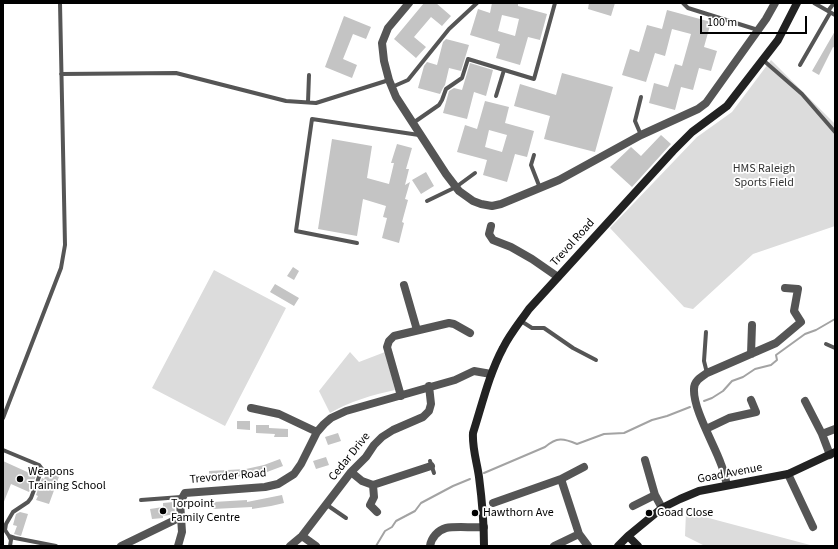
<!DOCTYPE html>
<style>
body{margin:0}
#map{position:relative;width:838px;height:549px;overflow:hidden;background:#fff;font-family:"Source Sans 3",sans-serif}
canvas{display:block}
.frame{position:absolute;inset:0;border:4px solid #000;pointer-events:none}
.scale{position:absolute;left:700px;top:16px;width:107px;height:18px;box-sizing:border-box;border:2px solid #000;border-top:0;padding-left:5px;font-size:12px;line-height:14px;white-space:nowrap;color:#000;-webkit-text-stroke:3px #fff;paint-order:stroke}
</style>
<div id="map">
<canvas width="838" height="549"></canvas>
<div class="frame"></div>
<div class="scale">100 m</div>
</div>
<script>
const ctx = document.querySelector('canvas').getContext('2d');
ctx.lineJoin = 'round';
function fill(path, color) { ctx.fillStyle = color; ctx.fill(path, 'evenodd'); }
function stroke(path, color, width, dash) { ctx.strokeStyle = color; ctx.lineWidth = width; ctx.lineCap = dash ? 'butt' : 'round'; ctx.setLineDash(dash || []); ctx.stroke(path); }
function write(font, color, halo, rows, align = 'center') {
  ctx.font = font + ' "Source Sans 3",sans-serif'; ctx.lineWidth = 3.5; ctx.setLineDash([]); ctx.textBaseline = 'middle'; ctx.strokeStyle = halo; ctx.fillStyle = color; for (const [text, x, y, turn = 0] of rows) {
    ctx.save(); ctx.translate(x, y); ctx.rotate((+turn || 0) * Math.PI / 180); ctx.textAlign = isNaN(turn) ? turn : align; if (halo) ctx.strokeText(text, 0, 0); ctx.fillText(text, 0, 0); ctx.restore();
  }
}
const green = new Path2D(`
 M771 60 835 124V226L753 254 693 309 684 307 610 228 697 137 732 112Z
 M214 270 286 308 225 426 152 388Z
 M350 352 359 362 385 352 395 390C372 395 351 401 330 413L319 391Z
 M686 512 814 546H705L685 536Z`);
const stream = new Path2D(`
 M704 401 712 398 723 391 732 381 743 377 755 369 771 365 777 360 776 355 805 334 816 330 835 319
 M484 473 545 447C557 437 563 438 577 444L604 434 624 433 652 420 667 416 690 407
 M376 546 385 531 392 527 396 521 415 511 421 503 453 486 470 479`);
const building = new Path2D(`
 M424 3H436L451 16 442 26 431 17 414 37 426 47 416 58 394 39Z
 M492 3H518V6L547 14 540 40 528 37 520 65 496 58 500 44 470 35 478 9 490 13ZM502 15 519 19 515 36 498 31Z
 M589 3H615L611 16 588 9Z
 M667 10 711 22 704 47 717 51 711 71 699 68 693 90 681 87 675 110 649 103 654 83 668 87 675 64 682 66 691 34 672 29 665 56 655 53 646 82 622 75 630 49 639 52 647 25 662 29Z
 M344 16 371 27 366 39 353 34 343 59 357 65 352 78 325 67Z
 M835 31V48L833 47 819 75 812 71Z
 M446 39 469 45 461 71 449 68 445 85 443 88 440 94 418 88 424 66 427 62 437 65 443 42Z
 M470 63 493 70 486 96 474 92 467 119 443 113 449 91 454 88 462 90Z
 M562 73 613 87 595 152 544 139 550 116 514 106 520 84 556 95Z
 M485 101 509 107 505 123 534 131 527 157 515 154 507 182 483 175 487 160 457 152 465 125 477 129ZM489 130 507 135 502 152 485 147Z
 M661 135 671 144 632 187 610 167 631 147 641 156Z
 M332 139 372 146 367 178 389 184 394 163H391L397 144 412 148 406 169H409L405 185 410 182 405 199 408 200 402 222 404 223 399 243 382 238 387 218 383 217 386 206 363 199 357 236 318 229Z
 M426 172 434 186 421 194 412 180Z
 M293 267 299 271 294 280 287 276Z
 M275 284 299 298 294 306 270 292Z
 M237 421H250V430L237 429Z
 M256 425H269V428L288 429V437H274L275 434 256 433Z
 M338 433 341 441 328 445 325 437Z
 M326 457 329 465 316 469 313 461Z
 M280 459 283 466 267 472 247 476 209 478V471L246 469 264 465Z
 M3 461 36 476 29 492 11 484 3 504Z
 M48 470 60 474 49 504 36 500 38 496 36 495 42 478 44 479Z
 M282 495 284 503 271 506 252 509V507L213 509V502L247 500V502Z
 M174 502 175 514 163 516V518L152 519 150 509 163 507V503Z
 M20 512 28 514 21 536 14 534 17 526 13 525 16 514Z`);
const lane = new Path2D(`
 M683 3 688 8 758 30
 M814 3 835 15
 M828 11 834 3
 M763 60 802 94 835 132
 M800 65 830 13
 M61 74 176 73 286 101 316 103 389 80
 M392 87 408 80 449 29 477 3
 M496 96 504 70
 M308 102 309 75
 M413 123 439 105 442 100 446 89 462 78 468 59 534 79 555 3
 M641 135 635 121 641 97
 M534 155 531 165 540 188
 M427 201 456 187 475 173
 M357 243 296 231 312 119 419 135
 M521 321 532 328H544L573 348 596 360
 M706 332 704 361 707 373
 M826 344 835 348
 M3 418 61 268 65 245 60 3
 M3 450 39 465 42 469 31 498 28 502 13 512 6 524 5 530 9 536 15 538 56 546
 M430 461 434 473
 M141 500 181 497
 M327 505 346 518
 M9 536 11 540 10 546`);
const street = new Path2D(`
 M409 3 388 28 382 43 384 61 389 80 396 97 446 174 459 191 473 201 481 204 492 206 501 204 559 180 641 135 698 109 706 103 766 19 775 3
 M491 226 489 234 493 240 511 247 532 259 558 277
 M404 285 417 330
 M751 354 752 325
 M401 396 387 347 389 341 394 336 449 323 454 324 470 333
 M805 401 822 434 830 455
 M251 408 279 414 317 432
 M706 429 729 418 756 412 751 400
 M822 434 835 429
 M645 460 655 495 662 508
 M351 472 362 481 373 485 431 466
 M788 474 813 527
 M561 479 579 534 588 546
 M373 485 374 497 370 505 377 512
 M727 485C725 478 724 471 721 464 714 444 693 409 694 389 694 381 701 377 707 373L776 343 801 322 794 311 798 289 785 288
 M493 503 561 479 584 467
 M633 506 655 495
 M302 536 316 546
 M121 546 181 517
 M178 546 182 532 180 502 185 493 265 487 278 484 294 474 301 464 317 432 324 424 331 418 346 411 455 380 474 371 491 374
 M290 546 302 536 351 472 366 457 374 445 382 437 393 430 423 417 429 411 431 404 429 386
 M430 546C431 538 438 530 446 528 455 526 474 528 484 527
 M554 546 579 534`);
const secondary = new Path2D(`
 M628 536 638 546
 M484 546C484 523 482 500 479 477 477 462 472 448 473 433 482 405 489 374 503 348 510 334 520 322 529 309L673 151 692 132 727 106 778 40 797 3
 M618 546 628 536 662 508 680 499 699 491 788 474 835 452`);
const markers = [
 [20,479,4,"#000"],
 [163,511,4,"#000"],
 [475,513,4,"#000"],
 [649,513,4,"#000"]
];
const parkNames = [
 ["HMS Raleigh",764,169],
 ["Sports Field",764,183]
];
const streetNames = [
 ["Trevol Road",573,243,-48],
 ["Cedar Drive",350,457,-51],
 ["Goad Avenue",730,474,-11],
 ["Trevorder Road",228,477,-5]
];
const poiNames = [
 ["Weapons",28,472],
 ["Training School",28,486],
 ["Torpoint",171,504],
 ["Family Centre",171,518],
 ["Hawthorn Ave",483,513],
 ["Goad Close",657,513]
];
fill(green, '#dcdcdc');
stroke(stream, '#a3a3a3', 2);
fill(building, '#c4c4c4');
stroke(lane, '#555', 4);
stroke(street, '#555', 8);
stroke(secondary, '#222', 8);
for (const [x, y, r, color] of markers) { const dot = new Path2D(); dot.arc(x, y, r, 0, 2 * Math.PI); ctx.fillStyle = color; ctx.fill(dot); stroke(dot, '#fff', 1.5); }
write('12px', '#333', '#fff', parkNames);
write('12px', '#000', '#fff', streetNames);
write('12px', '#000', '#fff', poiNames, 'left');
</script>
